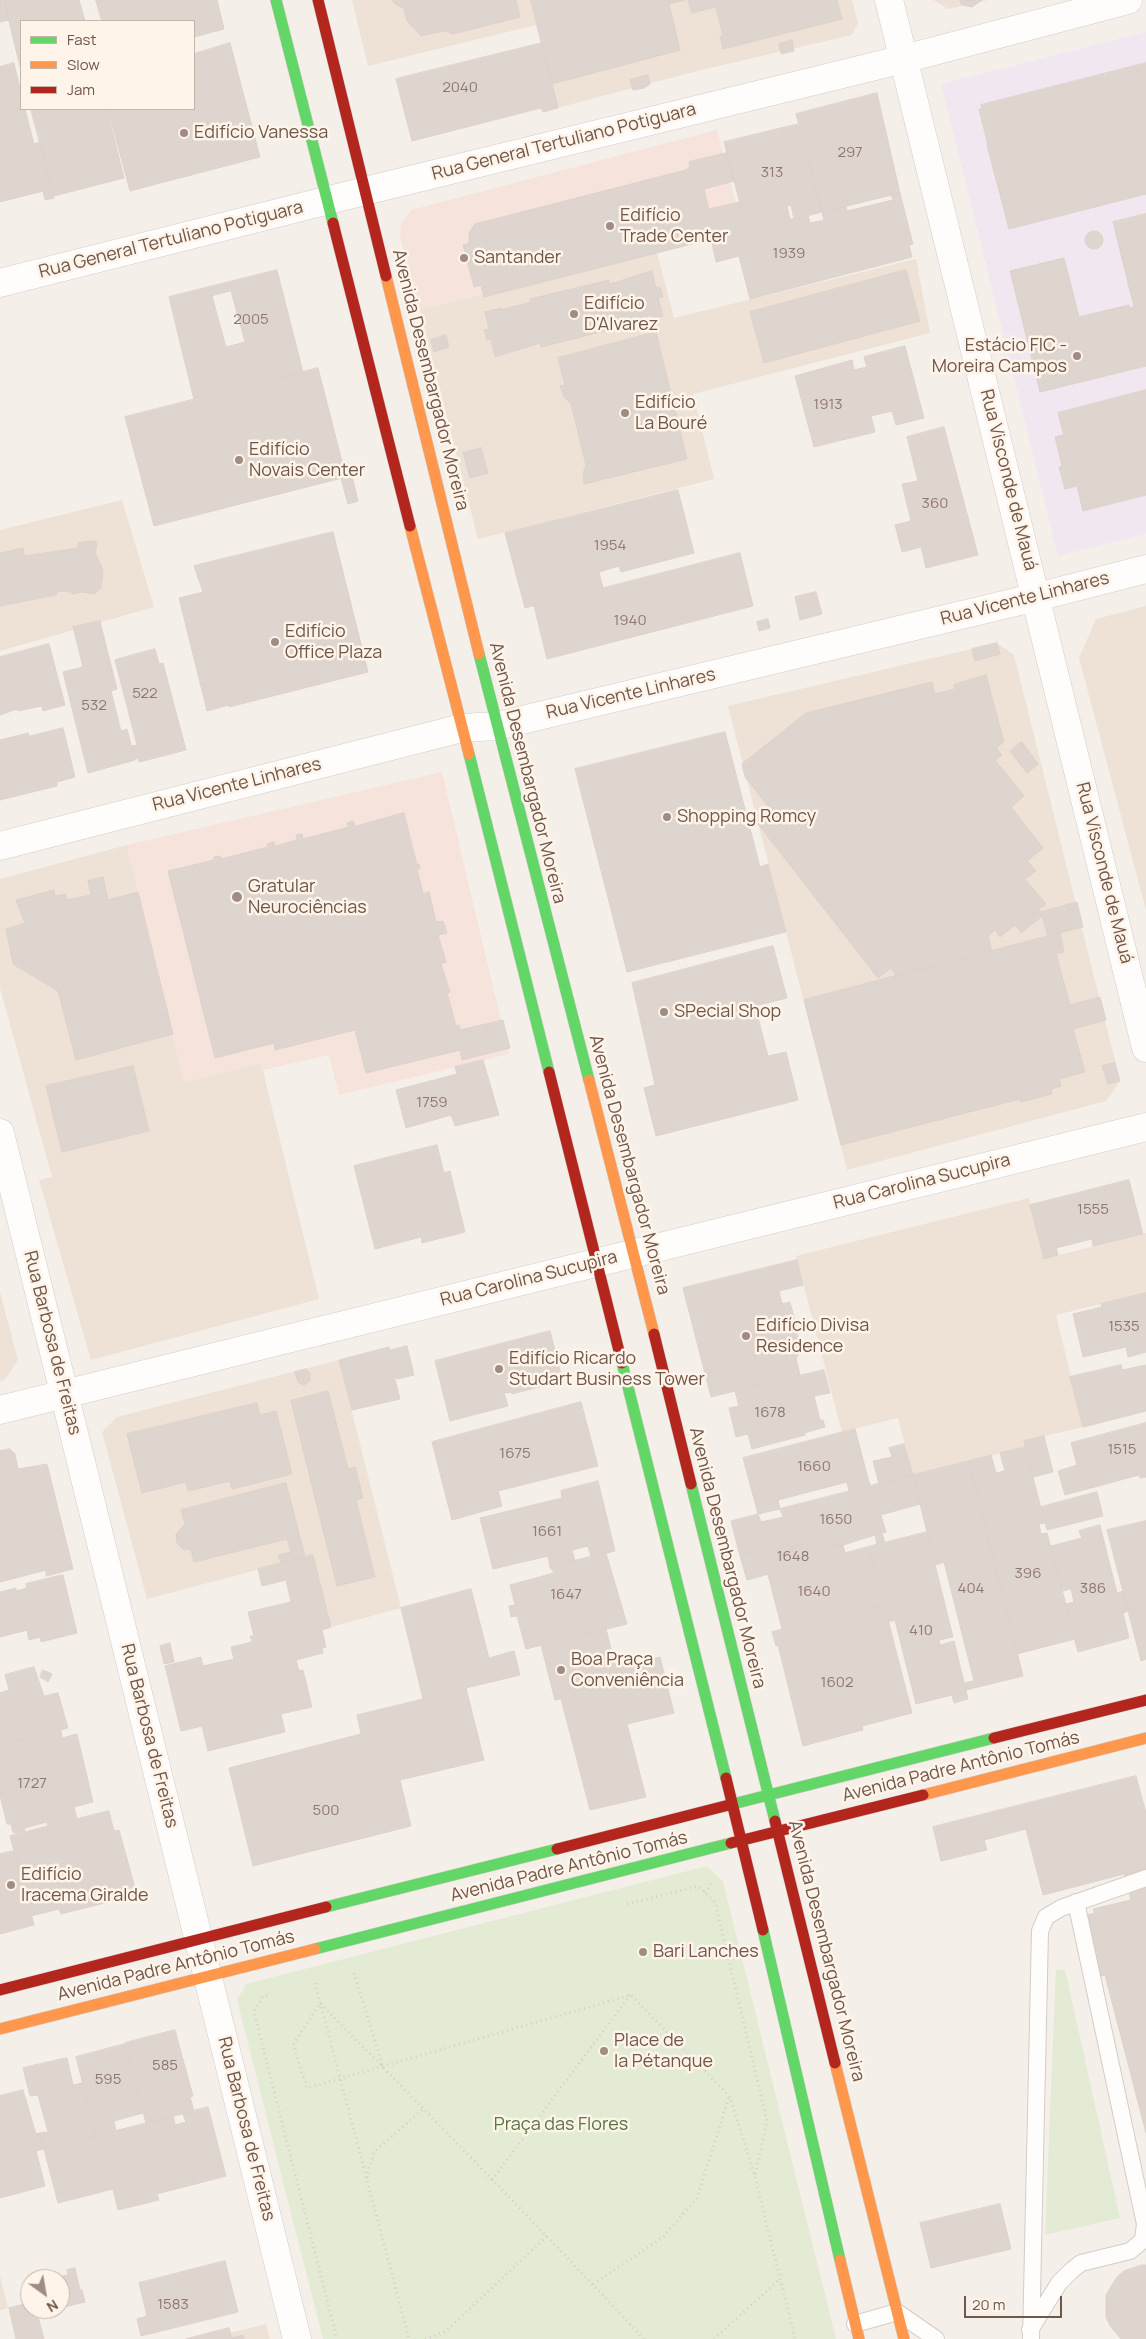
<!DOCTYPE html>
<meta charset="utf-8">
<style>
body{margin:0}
#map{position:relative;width:1146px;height:2339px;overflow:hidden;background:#f5efe9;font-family:Manrope,sans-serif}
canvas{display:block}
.legend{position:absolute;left:20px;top:20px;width:175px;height:90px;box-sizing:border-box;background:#fef4e9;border:1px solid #c6b5a9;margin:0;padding:6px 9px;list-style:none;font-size:15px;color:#71564a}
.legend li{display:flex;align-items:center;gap:10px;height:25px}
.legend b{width:25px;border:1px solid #c6b5a9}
.north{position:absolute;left:20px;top:2269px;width:50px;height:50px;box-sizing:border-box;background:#fef4e9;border:1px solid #c6b5a9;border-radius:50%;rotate:148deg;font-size:14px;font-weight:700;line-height:20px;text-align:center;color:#71564a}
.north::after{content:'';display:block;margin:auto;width:18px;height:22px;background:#9f8c82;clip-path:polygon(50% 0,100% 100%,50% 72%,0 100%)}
.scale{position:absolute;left:964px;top:2296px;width:98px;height:22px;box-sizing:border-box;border:2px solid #71564a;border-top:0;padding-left:6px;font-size:15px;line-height:18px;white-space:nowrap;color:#71564a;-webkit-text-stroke:4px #fef4e9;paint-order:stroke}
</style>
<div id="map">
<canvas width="1146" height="2339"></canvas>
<ul class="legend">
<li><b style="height:6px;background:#63d668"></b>Fast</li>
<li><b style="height:6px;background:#ff974d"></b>Slow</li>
<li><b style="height:6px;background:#b3261e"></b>Jam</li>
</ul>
<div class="north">N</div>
<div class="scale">20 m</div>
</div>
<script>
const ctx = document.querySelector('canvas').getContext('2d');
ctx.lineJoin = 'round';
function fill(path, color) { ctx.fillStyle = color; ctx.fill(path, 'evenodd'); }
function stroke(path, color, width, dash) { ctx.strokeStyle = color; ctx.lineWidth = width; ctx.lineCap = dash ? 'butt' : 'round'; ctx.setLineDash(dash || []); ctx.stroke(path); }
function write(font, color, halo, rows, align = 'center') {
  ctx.font = font + ' Manrope,sans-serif'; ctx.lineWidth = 5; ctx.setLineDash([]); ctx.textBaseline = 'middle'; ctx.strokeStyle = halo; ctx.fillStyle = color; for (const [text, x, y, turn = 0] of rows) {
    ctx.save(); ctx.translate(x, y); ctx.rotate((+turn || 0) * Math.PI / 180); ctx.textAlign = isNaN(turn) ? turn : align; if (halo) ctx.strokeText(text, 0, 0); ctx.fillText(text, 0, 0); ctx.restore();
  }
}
const residential = new Path2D(`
 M352 0H852L858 23 852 35 701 70 557 108 536 25 368 66Z
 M933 0H988L948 9Z
 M656 249 674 318 916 259 930 333 693 394 714 479 478 539 420 310Z
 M122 500 154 607 0 651V530Z
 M1146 606V910L1079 658 1096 619Z
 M997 643 1014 655 1120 1081 1106 1101 847 1170 728 706Z
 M127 845 184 1082 261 1063 319 1299 91 1360 39 1180 52 1177 0 988V879Z
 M1029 1198 1044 1259 1146 1233V1293L1056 1315 1083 1427 1024 1441 1025 1447 913 1475 898 1418 842 1432 796 1256Z
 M0 1292 18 1360 4 1381H0Z
 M339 1360 401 1608 331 1627 313 1555 147 1599 102 1432 117 1417Z
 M0 2276 8 2308 0 2310Z
 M266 2324 270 2339H206Z`);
const commercial = new Path2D(`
 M717 130 741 225 420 310 400 237 401 224 411 210Z
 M442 772 509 1054 339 1095 329 1055 263 1070 260 1063 184 1082 127 845Z`);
const education = new Path2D(`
 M1146 32V534L1058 556 941 84Z`);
const green = new Path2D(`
 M707 1866 723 1882 836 2339H323L237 2000 246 1984Z
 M1056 1969 1065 1970 1120 2218 1045 2235Z`);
const building = new Path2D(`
 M4 0 9 20 0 22V1Z
 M4 0H79L85 21H21V70Z
 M96 0H217L224 29 194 37V21H102Z
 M393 0H516L520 17 453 34 444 31 421 36 407 21 404 9 394 3Z
 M531 0H685L669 4 680 50 552 84Z
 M688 0H837L842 19 723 49 720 36H723L716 7 692 13Z
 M960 0H982L972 7 962 5Z
 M792 40 794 51 781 54 779 44Z
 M230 43 260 157 130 191 108 109H194V54Z
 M542 43 558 108 543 112 541 108 412 141 396 79Z
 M14 63 21 93V109H25L34 144 40 142 54 198 45 200 43 191 0 202V67Z
 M1146 63V194L1009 229 987 145H988L979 109H982L981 105Z
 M648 75 650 84 644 88 633 90 630 80Z
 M877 93 900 193 822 212 796 114Z
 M31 109H107L124 178 54 196Z
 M799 124 822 212 794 219 791 205 787 206 790 220 747 230 724 142Z
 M727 153 734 181 704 189 709 209 739 202 747 230 484 297 481 285 474 287 463 245 469 243V233L475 224 686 170 690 167 689 162Z
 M900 193 913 244 909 245 912 257 750 299 739 256 716 262 711 238 808 215 810 223 824 220 822 212 846 206 847 211 893 200 891 195Z
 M1146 214V366L1040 392 1010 271 1064 258 1079 317 1129 305 1130 308 1134 307 1113 222Z
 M1085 240a9 9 0 1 1 18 0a9 9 0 1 1-18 0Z
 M277 270 303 372 194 400 169 297ZM231 291 245 342 226 347 212 296Z
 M906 270 920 321 764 363 750 312Z
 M652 271 656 288 660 287 663 297 658 298 663 316 652 319 651 315 619 323 620 327 541 347 540 343 495 357 491 339 487 340 484 330 489 329 485 312 501 308V310L531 302 530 299 609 280V284Z
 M656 332 687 459 584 484 583 474 586 465 571 404 564 397 560 386 565 385 558 358Z
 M446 335 449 347 434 352 431 340Z
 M905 346 924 418 896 425 892 411 871 416 875 432 814 447 795 376 852 360 854 370 867 367 864 357Z
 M318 368 346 477 154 526 125 417Z
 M1146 390V495L1083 511 1077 486 1065 489 1059 467 1062 466 1055 437 1064 435 1058 413Z
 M944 427 978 555 926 568 921 547 902 552 895 525 911 521 902 484 918 481 907 437Z
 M481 448 488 473 470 478 463 453Z
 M352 476 358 501 348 504 341 479Z
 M678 490 694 553 621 572 619 566 599 572 603 588 525 608 505 533Z
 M333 532 368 672 229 707V705L207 711 179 598 203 592 194 566Z
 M95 541 97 544 95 553 103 570 101 588 94 594 82 592 72 594V592L58 591 56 595 0 606V553L23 548 24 556 78 548V543Z
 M740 553 753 606 547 659 534 606Z
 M816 592 822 614 800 620 795 597Z
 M768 619 770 628 759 631 757 622Z
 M100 621 117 689 111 691 121 731 127 729 135 760 88 773 63 672 83 667 73 627Z
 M997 643 1000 654 975 661 972 649Z
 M49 644 65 705 43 711 42 706 18 711 17 709 0 715V657Z
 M155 649 159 664 163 663 186 750 139 762 138 758 135 759 132 746 137 745 115 660Z
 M986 675 1004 742 996 748 1002 755 995 760 1024 796 1011 807 1043 848 1027 861 1036 871 1025 879 1046 904 1039 909 1041 912 1077 902 1083 927 1048 936 1042 916 1021 933 1015 925 1000 937 995 930 988 936 992 951 896 976 891 968 878 978 758 824 772 811 745 777 742 764 806 713 932 682 935 694 955 689 954 685Z
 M63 728 75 777 57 782V786L0 800V740L28 733 29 736Z
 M725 732 760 867 768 864 786 932 627 972 575 769Z
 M1022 742 1038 764 1027 773 1010 751Z
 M404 813 417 865 419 864 420 869H417L423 894 429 892 436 922 443 921 447 933 438 935 446 962 441 964 450 992 447 993 456 1026 459 1025 460 1030 503 1020 510 1048 462 1060 460 1050 366 1073 355 1030 275 1050 274 1043 215 1058 168 871 214 860V857L220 856 221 859 268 847 267 844 274 842 275 846 297 840 296 835 302 834 303 839 349 827 347 823 353 821 355 826Z
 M103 877 108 900 138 892 173 1034 76 1060 58 991 13 964 6 929 25 923 16 900 54 890 55 896 65 894 67 900 91 895 88 881Z
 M1060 933 1064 952 1056 954 1070 1005 1100 997 1106 1020 1073 1029 1085 1072 1059 1079 1061 1086 1051 1089 1052 1094 1021 1102 1020 1099 841 1145 804 1000Z
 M773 946 787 998 755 1006 768 1056 786 1052 798 1100 656 1136 644 1088 655 1085 632 983Z
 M483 1060 499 1115 455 1126 451 1115 406 1128 396 1090 457 1074 455 1067Z
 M1115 1063 1120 1081 1108 1084 1102 1066Z
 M133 1066 149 1131 62 1152 46 1086Z
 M437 1145 444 1173 450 1171 465 1232 422 1243 421 1237 375 1249 354 1166Z
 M1129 1180 1143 1234 1093 1246 1092 1239 1056 1248 1058 1255 1044 1259 1030 1205Z
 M797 1260 803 1285 779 1291 782 1304 790 1302 795 1321 801 1351 796 1358 800 1375 711 1397 683 1288Z
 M1146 1293V1352L1128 1357 1126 1347 1083 1357 1073 1314 1102 1307 1101 1304Z
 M550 1331 562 1378 546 1382 547 1385 512 1394 511 1392 504 1393 508 1406 450 1421 435 1361Z
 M407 1346 414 1375 397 1379 394 1376 400 1399 352 1410 339 1360 389 1347 390 1350Z
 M1121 1365 1122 1370 1146 1365V1411L1083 1427 1070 1377Z
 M306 1369 310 1373V1381L304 1385 298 1382 295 1372Z
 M824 1370 830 1393 814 1396 820 1420H823L825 1427 804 1433 805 1435 752 1449 748 1434 736 1437 729 1408 739 1406 735 1391Z
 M328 1391 348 1469 355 1467 363 1498 356 1500 375 1577 337 1586 291 1401Z
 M581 1402 598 1466 498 1491 502 1506 452 1520 432 1442Z
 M257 1403 260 1415 276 1411 292 1474 232 1489 230 1481 188 1491 186 1482 142 1493 127 1434Z
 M1146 1423V1477L1140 1478 1139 1475 1065 1495 1058 1471 1077 1465 1071 1443Z
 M855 1429 870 1486 849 1491 847 1482 778 1500 780 1509 758 1514 743 1458Z
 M1044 1436 1053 1472 1033 1477 1024 1441Z
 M904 1444 913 1475 879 1484 873 1461 892 1457 889 1448Z
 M1025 1447 1045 1523 1039 1524 1041 1534 1047 1533 1075 1639 1017 1654 969 1461 991 1455 996 1473 1005 1471 1000 1453Z
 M10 1449 15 1454 18 1469 47 1464 73 1569 46 1576V1570L0 1582V1451Z
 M969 1461 1023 1676 966 1690 964 1683 974 1681 944 1562 935 1565 913 1475Z
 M913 1475 920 1504 881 1515 886 1532 882 1533 885 1543 877 1545 875 1535 837 1547V1544L823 1548 822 1545 819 1546 818 1541 792 1547 793 1551 772 1556 769 1549 740 1556 731 1521 758 1514 761 1522 783 1517 780 1509Z
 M598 1481 615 1551 591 1557 588 1546 572 1550 575 1561 550 1567 548 1556 493 1569 480 1518 562 1498 561 1491Z
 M286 1483 305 1557 281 1563 278 1555 291 1552 287 1539 194 1562 191 1549 184 1550 177 1543 176 1534 185 1524 181 1510Z
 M1097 1492 1103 1516 1047 1530 1041 1507Z
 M1146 1521V1659L1141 1661 1107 1530Z
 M1100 1525 1117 1593 1123 1591 1128 1611 1123 1613 1129 1638 1078 1652 1065 1604 1074 1602 1071 1589 1062 1591 1051 1546 1082 1538 1079 1531Z
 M927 1532 953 1637 939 1640 940 1645 954 1641 968 1699 954 1703 952 1695 916 1704 895 1620 888 1622 868 1547Z
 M818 1541 819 1546 822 1545 823 1548 837 1544V1547L843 1545 845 1554 747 1580 740 1556 769 1549 772 1556 793 1551 792 1547Z
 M868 1547 884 1604 782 1629 768 1574Z
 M606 1553 627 1624 526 1649 517 1616 511 1617 509 1606 515 1605 510 1585 554 1573 550 1567Z
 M313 1555 331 1627 322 1630 326 1647 322 1648 323 1653 296 1660 299 1671 303 1670 312 1707 281 1714 285 1732 208 1751 202 1726 181 1731 165 1666 201 1657 203 1666 234 1659 231 1647 252 1642 250 1636H254L248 1612 291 1602 286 1580 262 1586 258 1569Z
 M63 1575 77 1633 41 1642 40 1637 29 1640 27 1630 0 1637V1592L16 1588V1591L27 1588 26 1584Z
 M471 1589 489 1658 514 1651 520 1675 466 1688 484 1760 400 1780 411 1826 253 1866 229 1768 361 1734 357 1715 423 1699 401 1608Z
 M884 1604 912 1713 862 1726 863 1730 803 1746 778 1645 776 1646 772 1632Z
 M606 1629 616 1668 660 1657 674 1713 627 1724 646 1797 590 1810 561 1699 555 1700 541 1645Z
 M170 1643 174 1662 164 1664 160 1646Z
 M34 1667 44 1696 0 1708V1693L9 1690 5 1675Z
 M43 1670 52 1674 48 1682 40 1677Z
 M58 1693 68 1728 0 1745V1708Z
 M61 1730 62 1738 77 1734 93 1802 74 1807 77 1819 48 1826 47 1822 24 1828 25 1831 15 1833 13 1832 11 1824H7L0 1795V1745Z
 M1136 1776 1146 1813V1869L1144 1870 1146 1878V2133L1105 1975 1094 1978 1078 1917 1095 1913 1093 1909 1131 1900 1124 1874 1043 1895 1026 1829 984 1840 987 1850 941 1861 933 1827Z
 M109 1811 114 1831 119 1830 137 1895 61 1914 59 1909 31 1916 10 1836Z
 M14 1851 34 1925 0 1934V1854Z
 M175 2030 193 2096 190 2097 194 2111 146 2123 125 2043Z
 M125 2044 143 2113 114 2121 116 2131 96 2136 76 2057Z
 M67 2058 73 2085 82 2083 96 2136 44 2149 40 2133 48 2132 38 2095 30 2096 23 2068Z
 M23 2090 36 2134 40 2133 44 2149 36 2151 45 2186 0 2198V2096Z
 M208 2107 226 2176 157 2194 159 2200 118 2210 113 2189 58 2203 44 2149 173 2116 175 2125 186 2122 183 2114Z
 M1000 2204 1011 2249 931 2268 920 2223Z
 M225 2261 238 2312 141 2336 137 2319 147 2316 139 2283Z
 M1142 2265H1146V2339H1121L1110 2326 1106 2317V2295L1117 2277 1124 2271Z
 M75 2268 80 2290 60 2295V2279L55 2278 68 2275 67 2270Z
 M82 2290 85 2302 60 2308V2295Z
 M30 2303V2309H55L37 2313 44 2339H16L9 2308Z
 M229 2328 232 2338 243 2335 244 2339H186Z`);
const path = new Path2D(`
 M705 1893 713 1881
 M627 1904 698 1886 715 1902 767 2121 755 2176
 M354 1973 383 2067
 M315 1983 409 2339
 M267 1995 263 1996 254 2012 337 2339
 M366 2178 374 2152 423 2109
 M492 2180 630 1995
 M593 2284 662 2238 697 2198 729 2097
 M425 2339 445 2332 547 2236
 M644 2339C538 2226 429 2114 320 2003L293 2045 307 2088 631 1995 730 2097 755 2177 795 2339
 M714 2339 780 2279`);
const lane = new Path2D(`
 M855 2324 897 2312 936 2339
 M1030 2330 1059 2283 1071 2271 1081 2263 1130 2251 1143 2240 1145 2224 1076 1902
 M1031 2339 1040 1931 1046 1917 1061 1908 1146 1878`);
const street = new Path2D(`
 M889 0 1146 1048
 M0 283 365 191 904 59 1128 0
 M0 846 462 728 497 726 1037 597 1146 569
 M0 1133 297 2339
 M0 1410 1146 1127`);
const fast = new Path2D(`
 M276 0 333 223
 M479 654 589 1080
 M469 754 549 1072
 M622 1363 726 1778
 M691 1484 775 1821
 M729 1805 994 1738
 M326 1907 557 1849
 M763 1930 840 2260
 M315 1949 731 1843`);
const slow = new Path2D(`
 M386 276 479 654
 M410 526 469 754
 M589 1080 654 1334
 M923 1795 1146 1738
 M0 2029 315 1949
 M835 2063 904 2339
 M840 2260 859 2339`);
const jam = new Path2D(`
 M318 0 386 276
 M333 223 410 526
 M549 1072 622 1363
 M654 1334 691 1484
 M994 1738 1146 1700
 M726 1778 763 1930
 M775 1821 835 2063
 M731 1843 923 1795
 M557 1849 729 1805
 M0 1990 326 1907`);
const markers = [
 [184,133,5,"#9f8c82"],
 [610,226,5,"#9f8c82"],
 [464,258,5,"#9f8c82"],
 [574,314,5,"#9f8c82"],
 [1077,356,5,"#9f8c82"],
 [625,413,5,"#9f8c82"],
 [239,460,5,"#9f8c82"],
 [275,642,5,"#9f8c82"],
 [667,817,5,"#9f8c82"],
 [237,897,6,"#9f8c82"],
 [664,1012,5,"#9f8c82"],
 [746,1336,5,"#9f8c82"],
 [499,1369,5,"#9f8c82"],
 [561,1670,5,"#9f8c82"],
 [11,1885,5,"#9f8c82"],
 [643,1952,5,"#9f8c82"],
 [604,2051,5,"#9f8c82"]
];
const numberNames = [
 ["2040",460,88],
 ["297",850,153],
 ["313",772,173],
 ["1939",789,254],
 ["2005",251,320],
 ["1913",828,405],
 ["360",935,504],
 ["1954",610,546],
 ["1940",630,621],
 ["522",145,694],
 ["532",94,706],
 ["1759",432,1103],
 ["1555",1093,1210],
 ["1535",1124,1327],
 ["1678",770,1413],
 ["1515",1122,1450],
 ["1675",515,1454],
 ["1660",814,1467],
 ["1650",836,1520],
 ["1661",547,1532],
 ["1648",793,1557],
 ["396",1028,1574],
 ["404",971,1589],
 ["386",1093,1589],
 ["1640",814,1592],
 ["1647",566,1595],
 ["410",921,1631],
 ["1602",837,1683],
 ["1727",32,1784],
 ["500",326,1811],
 ["585",165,2066],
 ["595",108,2080],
 ["1583",173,2305]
];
const poiNames = [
 ["Edifício Vanessa",194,133],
 ["Edifício",620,216],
 ["Trade Center",620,237],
 ["Santander",474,258],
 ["Edifício",584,304],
 ["D'Alvarez",584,325],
 ["Estácio FIC -",1067,346,"right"],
 ["Moreira Campos",1067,367,"right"],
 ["Edifício",635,403],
 ["La Bouré",635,424],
 ["Edifício",249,450],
 ["Novais Center",249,471],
 ["Edifício",285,632],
 ["Office Plaza",285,653],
 ["Shopping Romcy",677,817],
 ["Gratular",248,887],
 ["Neurociências",248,908],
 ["SPecial Shop",674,1012],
 ["Edifício Divisa",756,1326],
 ["Residence",756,1347],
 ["Edifício Ricardo",509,1359],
 ["Studart Business Tower",509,1380],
 ["Boa Praça",571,1660],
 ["Conveniência",571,1681],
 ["Edifício",21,1875],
 ["Iracema Giralde",21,1896],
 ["Bari Lanches",653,1952],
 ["Place de",614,2041],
 ["la Pétanque",614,2062]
];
const streetNames = [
 ["Rua General Tertuliano Potiguara",564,142,-14],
 ["Rua General Tertuliano Potiguara",171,240,-14],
 ["Avenida Desembargador Moreira",430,380,76],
 ["Rua Visconde de Mauá",1008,480,76],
 ["Rua Vicente Linhares",1025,599,-14],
 ["Rua Vicente Linhares",631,694,-13],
 ["Avenida Desembargador Moreira",527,773,76],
 ["Rua Vicente Linhares",237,785,-14],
 ["Rua Visconde de Mauá",1104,873,76],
 ["Avenida Desembargador Moreira",629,1165,75],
 ["Rua Carolina Sucupira",922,1182,-14],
 ["Rua Carolina Sucupira",529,1279,-14],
 ["Rua Barbosa de Freitas",52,1343,76],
 ["Avenida Desembargador Moreira",727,1558,76],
 ["Rua Barbosa de Freitas",149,1736,76],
 ["Avenida Padre Antônio Tomás",961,1767,-14],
 ["Avenida Padre Antônio Tomás",569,1867,-14],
 ["Avenida Desembargador Moreira",826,1951,76],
 ["Avenida Padre Antônio Tomás",176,1966,-14],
 ["Rua Barbosa de Freitas",246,2129,76]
];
const parkNames = [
 ["Praça das Flores",561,2125]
];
fill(residential, '#eee1d6');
fill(commercial, '#f5e3dc');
fill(education, '#f1e7f1');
fill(green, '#e3ebd4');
fill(building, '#ded5ce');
stroke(building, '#ded2cb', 1);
stroke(lane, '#d4ccc7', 18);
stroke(street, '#d4ccc7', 29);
stroke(fast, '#d4cbc5', 12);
stroke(slow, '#d4cbc5', 12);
stroke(jam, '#d4cbc5', 12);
stroke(path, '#d6ceca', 3, [1, 4]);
stroke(lane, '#fefdfc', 16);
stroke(street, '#fefdfc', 28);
stroke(fast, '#63d668', 11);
stroke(slow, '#ff974d', 11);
stroke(jam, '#b3261e', 11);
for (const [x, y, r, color] of markers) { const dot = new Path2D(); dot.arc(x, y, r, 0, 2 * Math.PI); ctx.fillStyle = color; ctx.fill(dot); stroke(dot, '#fef4e9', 2); }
write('15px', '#8f786e', null, numberNames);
write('18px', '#71564a', '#fef4e9', poiNames, 'left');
write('18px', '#71564a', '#fef4e9', streetNames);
write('18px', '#557743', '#fef4e9', parkNames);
</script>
